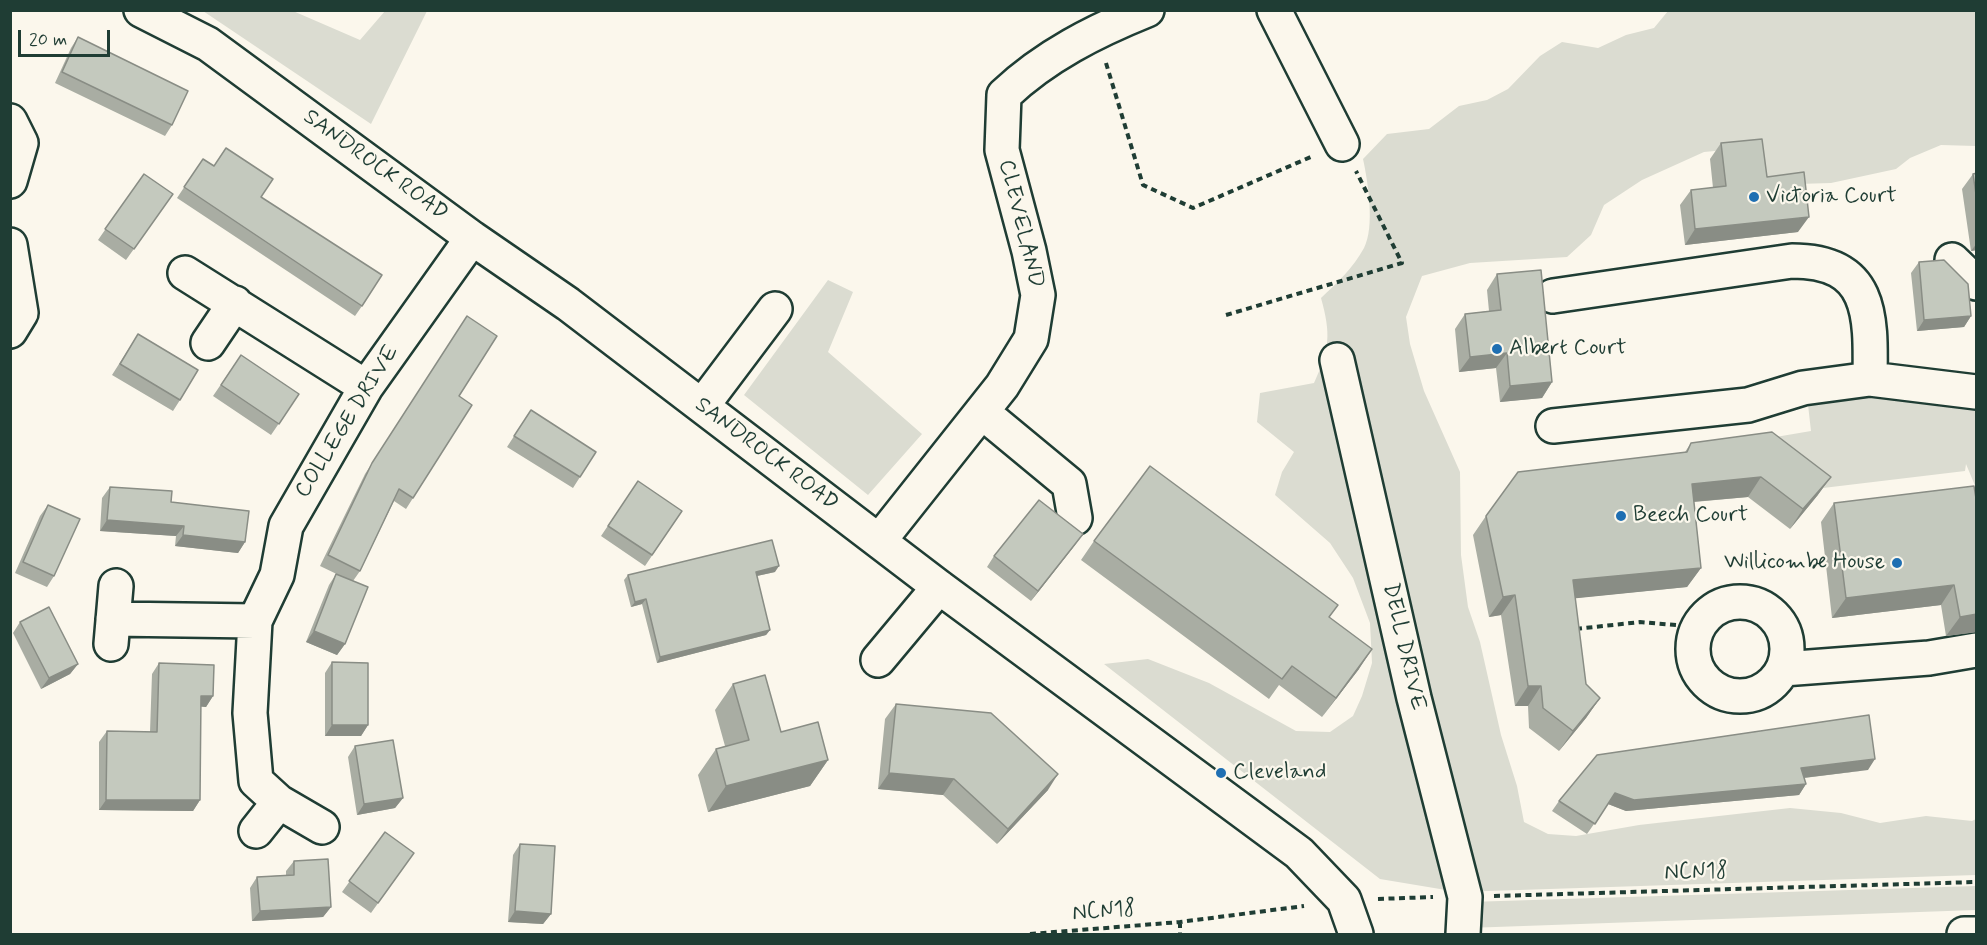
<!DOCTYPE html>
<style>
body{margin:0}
#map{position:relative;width:1987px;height:945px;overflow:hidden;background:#fbf7ec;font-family:Mynerve,sans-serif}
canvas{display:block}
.frame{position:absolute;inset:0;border:12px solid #1f3d34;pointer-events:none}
.scale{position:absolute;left:18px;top:30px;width:92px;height:27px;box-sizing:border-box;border:3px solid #1f3d34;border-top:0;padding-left:8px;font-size:18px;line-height:21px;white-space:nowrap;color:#1f3d34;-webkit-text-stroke:4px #fbf7ec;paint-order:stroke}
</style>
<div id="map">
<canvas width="1987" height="945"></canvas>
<div class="frame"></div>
<div class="scale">20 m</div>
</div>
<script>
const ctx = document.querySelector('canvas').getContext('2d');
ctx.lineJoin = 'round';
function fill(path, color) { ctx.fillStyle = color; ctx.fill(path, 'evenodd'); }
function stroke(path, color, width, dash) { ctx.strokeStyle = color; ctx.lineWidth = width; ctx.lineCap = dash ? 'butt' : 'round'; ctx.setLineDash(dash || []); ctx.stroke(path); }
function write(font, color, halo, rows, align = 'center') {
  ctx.font = font + ' Mynerve,sans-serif'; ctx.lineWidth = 4.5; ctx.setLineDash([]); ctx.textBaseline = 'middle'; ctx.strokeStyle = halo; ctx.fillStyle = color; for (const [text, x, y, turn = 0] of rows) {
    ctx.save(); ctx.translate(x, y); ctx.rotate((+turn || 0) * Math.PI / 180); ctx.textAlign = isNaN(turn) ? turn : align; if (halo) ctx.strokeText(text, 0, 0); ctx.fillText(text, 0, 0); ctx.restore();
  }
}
const green = new Path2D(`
 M203 11H293L360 40 385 11H427L371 124Z
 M1668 11H1976V146L1941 145 1910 158 1896 169 1831 183 1765 185 1757 147 1704 152 1642 180 1604 205 1591 235 1567 257 1470 263 1422 276 1406 317 1410 344 1424 391 1460 472 1461 555 1468 607 1480 642 1501 735 1517 786 1524 822 1548 834 1576 836 1639 825 1790 808 1841 813 1880 823 1926 816 1972 821 1976 819V875L1458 892 1380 879 1104 664 1148 659 1209 683 1296 731 1330 732 1353 716 1362 696 1372 663 1370 623 1353 578 1330 543 1275 495 1282 472 1294 452 1257 422 1260 393 1314 383C1330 349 1331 334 1321 298 1337 283 1353 268 1364 248 1375 227 1368 182 1363 159L1387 134 1429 129 1459 106 1487 100 1508 89 1540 56 1562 42 1598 48 1626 35 1654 28Z
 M828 280 853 292 828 352 922 434 868 495 744 395Z
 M1870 387 1976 399V488L1966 464 1965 471 1823 488 1817 496 1759 452 1758 440 1811 431 1807 396Z
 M1976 886V910L1467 928 1469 902Z`);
const path = new Path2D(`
 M1106 63 1143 185 1193 208 1313 156
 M1226 315 1402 263 1356 171
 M1576 629 1640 622 1698 627
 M1494 896 1976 882
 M1378 899 1433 897
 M1180 922V934
 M1030 934 1180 922 1304 906`);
const minor = new Path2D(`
 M141 10 208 44 472 238 568 304 939 587 1299 853 1344 900 1356 934
 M1274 10 1342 144
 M10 121 21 143 10 181
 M10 245 21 313 10 331
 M1952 260 1976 283
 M185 273 366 387
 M1553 296 1792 261C1873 261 1871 316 1870 379
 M208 343 235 303
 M1337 360 1414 698 1465 897 1463 934
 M702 406 775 309
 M982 412 1069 484 1075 518
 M1553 426 1748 405 1803 388 1870 379 1976 392
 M879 541 1002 386 1031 339 1038 295 1029 251 1002 150 1004 95C1045 56 1095 31 1147 10
 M1693 649a47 47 0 1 1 94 0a47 47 0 1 1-94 0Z
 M113 619 255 621
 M111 644 116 586
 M878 660 939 587
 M1783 669 1929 658 1976 650
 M322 827 279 802 256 781 250 713 255 621 277 575 286 526 366 387 472 238
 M256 831 279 802`);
const major = new Path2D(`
 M1964 934H1976`);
const wall = new Path2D(`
 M78 37 172 125 165 136 55 83 71 48Z
 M1721 143 1767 177 1798 232 1685 245 1680 205 1691 190 1713 188 1710 159Z
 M203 159 261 197 362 306 355 316 177 198Z
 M1977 173V250L1971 251 1962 189 1973 174Z
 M144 174 173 194 126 260 98 240Z
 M1919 262 1971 316 1964 327 1917 331 1911 273Z
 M1497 274 1552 382 1542 398 1500 402 1496 368 1459 372 1455 329 1465 314 1489 311 1487 290Z
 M467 316 459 396 413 498 406 509 394 501 360 571 353 581 345 644 337 655 306 642 329 585 336 574 345 578 320 566 365 474Z
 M138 334 180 400 173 411 112 375Z
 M241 355 299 394 271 435 213 396Z
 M531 410 580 477 573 488 507 447Z
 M1691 443 1831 477 1817 496 1790 529 1748 497 1694 502 1701 568 1687 587 1575 598 1586 684 1600 698 1586 718 1559 751 1529 728 1528 706H1515L1501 615 1489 617 1473 535 1486 516 1685 452Z
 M638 481 682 511 645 566 601 536Z
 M110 487 171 502 245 542 238 553 175 546 176 536 100 531 102 498Z
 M1834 503 1977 505V632L1946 636 1941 605 1832 618 1821 522Z
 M48 505 54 576 47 587 15 573 40 516Z
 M1094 541 1329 617 1359 669 1322 717 1279 685 1269 699 1081 560Z
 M1075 545 1031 601 987 567 994 556Z
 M775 572 757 576 770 630 766 635 657 663 642 604 631 607 624 580 628 575Z
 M20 622 78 664 70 674 41 689 13 633Z
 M332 662 368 725 361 736H325V673Z
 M159 663 213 696 206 707 200 706V800L193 811 99 810V742L107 731 150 732 152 674Z
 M733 684 781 732 828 760 810 786 708 812 698 775 716 749 725 746 715 710Z
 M896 704 1048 790 997 844 943 795 878 789 885 719Z
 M355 746 403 798 395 808 357 815 348 757Z
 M1868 770 1804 778 1806 784 1799 795 1626 811 1608 804 1587 834 1552 811 1559 801Z
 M385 832 414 853 371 913 342 892Z
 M520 844 551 914 543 924 508 922 513 855Z
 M294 861 331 907 323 917 252 921 250 888 257 877 286 875V871Z`);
const shadedWall = new Path2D(`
 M1809 217 1798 232 1685 245 1695 229Z
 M1977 243V250L1971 251Z
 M1971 316 1964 327 1917 331 1924 320Z
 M1507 353 1496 368 1459 372 1470 357Z
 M1552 382 1542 398 1500 402 1510 386Z
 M1761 477 1748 497 1679 503 1692 484Z
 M1831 477 1817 496 1790 529 1803 509Z
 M107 520 184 526 176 536 100 531Z
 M1083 534 1075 545 1031 601 1038 591Z
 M183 535 245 542 238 553 175 546Z
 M779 566 775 572 752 577 756 572Z
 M1701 568 1687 587 1559 600 1573 580Z
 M1954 585 1941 605 1832 618 1846 598Z
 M1515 595 1501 615 1489 617 1503 597Z
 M646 599 642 604 631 607 635 602Z
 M1977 614V632L1946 636 1960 617Z
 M770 630 766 635 657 663 660 657Z
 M314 631 345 644 337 655 306 642Z
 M1372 649 1359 669 1322 717 1336 698Z
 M78 664 70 674 41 689 49 678Z
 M1528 686H1541L1528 706H1515Z
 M201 696H213L206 707 193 706Z
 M1600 698 1586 718 1559 751 1573 731Z
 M332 725H368L361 736H325Z
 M1875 759 1868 770 1794 779 1801 768Z
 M828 760 810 786 708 812 726 786Z
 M889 773 954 779 943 795 878 789Z
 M1058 774 1048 790 997 844 1008 829Z
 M1806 784 1799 795 1626 811 1608 804 1615 793Z
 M403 798 395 808 357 815 364 804Z
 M106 800H200L193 811 99 810Z
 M331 907 323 917 252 921 260 911Z
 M515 911 551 914 543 924 508 922Z`);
const building = new Path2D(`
 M78 37 188 91 172 125 62 72Z
 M1762 139 1767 177 1804 172 1809 217 1695 229 1691 190 1726 186 1721 143Z
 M226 148 273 179 261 197 382 275 362 306 184 187 203 159 214 166Z
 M1977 173V201L1973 174Z
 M144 174 173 194 134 249 105 229Z
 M1944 260 1968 284 1971 316 1924 320 1919 262Z
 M1541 270 1552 382 1510 386 1507 353 1470 357 1465 314 1501 310 1497 274Z
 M467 316 497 336 459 396 472 405 413 498 399 489 360 571 328 555 372 463Z
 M138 334 198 370 180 400 120 364Z
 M241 355 299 394 279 424 221 385Z
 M531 410 596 452 580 477 514 436Z
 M1772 432 1831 477 1803 509 1761 477 1692 484 1701 568 1573 580 1586 684 1600 698 1573 731 1543 708 1541 686H1528L1515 595 1503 597 1486 516 1518 472 1687 452 1691 443Z
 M1150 466 1338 605 1329 617 1372 649 1336 698 1292 666 1282 679 1094 541Z
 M638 481 682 511 652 555 608 526Z
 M1974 486 1977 505V614L1960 617 1954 585 1846 598 1834 503Z
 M110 487 172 491 171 502 249 511 245 542 183 535 184 526 107 520Z
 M1039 500 1083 534 1038 591 994 556Z
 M48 505 80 519 54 576 23 562Z
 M772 540 779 566 756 572 770 630 660 657 646 599 635 602 628 575Z
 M336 574 368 587 345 644 314 631Z
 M49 607 78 664 49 678 20 622Z
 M332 662 368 663V725H332Z
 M159 663 214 665 213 696H201L200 800H106L107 731 157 732Z
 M765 675 781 732 818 722 828 760 726 786 716 749 749 740 733 684Z
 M896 704 991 713 1058 774 1008 829 954 779 889 773Z
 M1869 715 1875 759 1801 768 1806 784 1634 800 1615 793 1595 824 1559 801 1597 755Z
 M393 740 403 798 364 804 355 746Z
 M385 832 414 853 378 903 349 881Z
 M520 844 555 846 551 914 515 911Z
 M328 859 331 907 260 911 257 877 294 875V861Z`);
const markers = [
 [1754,197,6,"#1f6fb2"],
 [1497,349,6,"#1f6fb2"],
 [1621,516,6,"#1f6fb2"],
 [1897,563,6,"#1f6fb2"],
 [1221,773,6,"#1f6fb2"]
];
const streetNames = [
 ["SANDROCK ROAD",375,166,36],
 ["CLEVELAND",1020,224,76],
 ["COLLEGE DRIVE",348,422,-58],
 ["SANDROCK ROAD",766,455,37],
 ["DELL DRIVE",1403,647,77],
 ["NCN18",1696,873,-2],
 ["NCN18",1104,912,-5]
];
const poiNames = [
 ["Victoria Court",1766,197],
 ["Albert Court",1509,349],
 ["Beech Court",1633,516],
 ["Willicombe House",1885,563,"right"],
 ["Cleveland",1233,773]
];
fill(green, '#dbdcd1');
stroke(minor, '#1f3d34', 38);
stroke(major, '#1f3d34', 38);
stroke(path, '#1f3d34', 4, [6, 4.5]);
stroke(minor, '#fbf7ec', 33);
stroke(major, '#fbf7ec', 33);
fill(wall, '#a9ada3');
fill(shadedWall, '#898d85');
fill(building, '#c4c9be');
stroke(building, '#898d85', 1.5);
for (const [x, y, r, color] of markers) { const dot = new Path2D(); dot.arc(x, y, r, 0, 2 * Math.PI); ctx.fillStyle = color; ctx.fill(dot); stroke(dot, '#fbf7ec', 2); }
write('22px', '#1f3d34', '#fbf7ec', streetNames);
write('22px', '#1f3d34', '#fbf7ec', poiNames, 'left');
</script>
